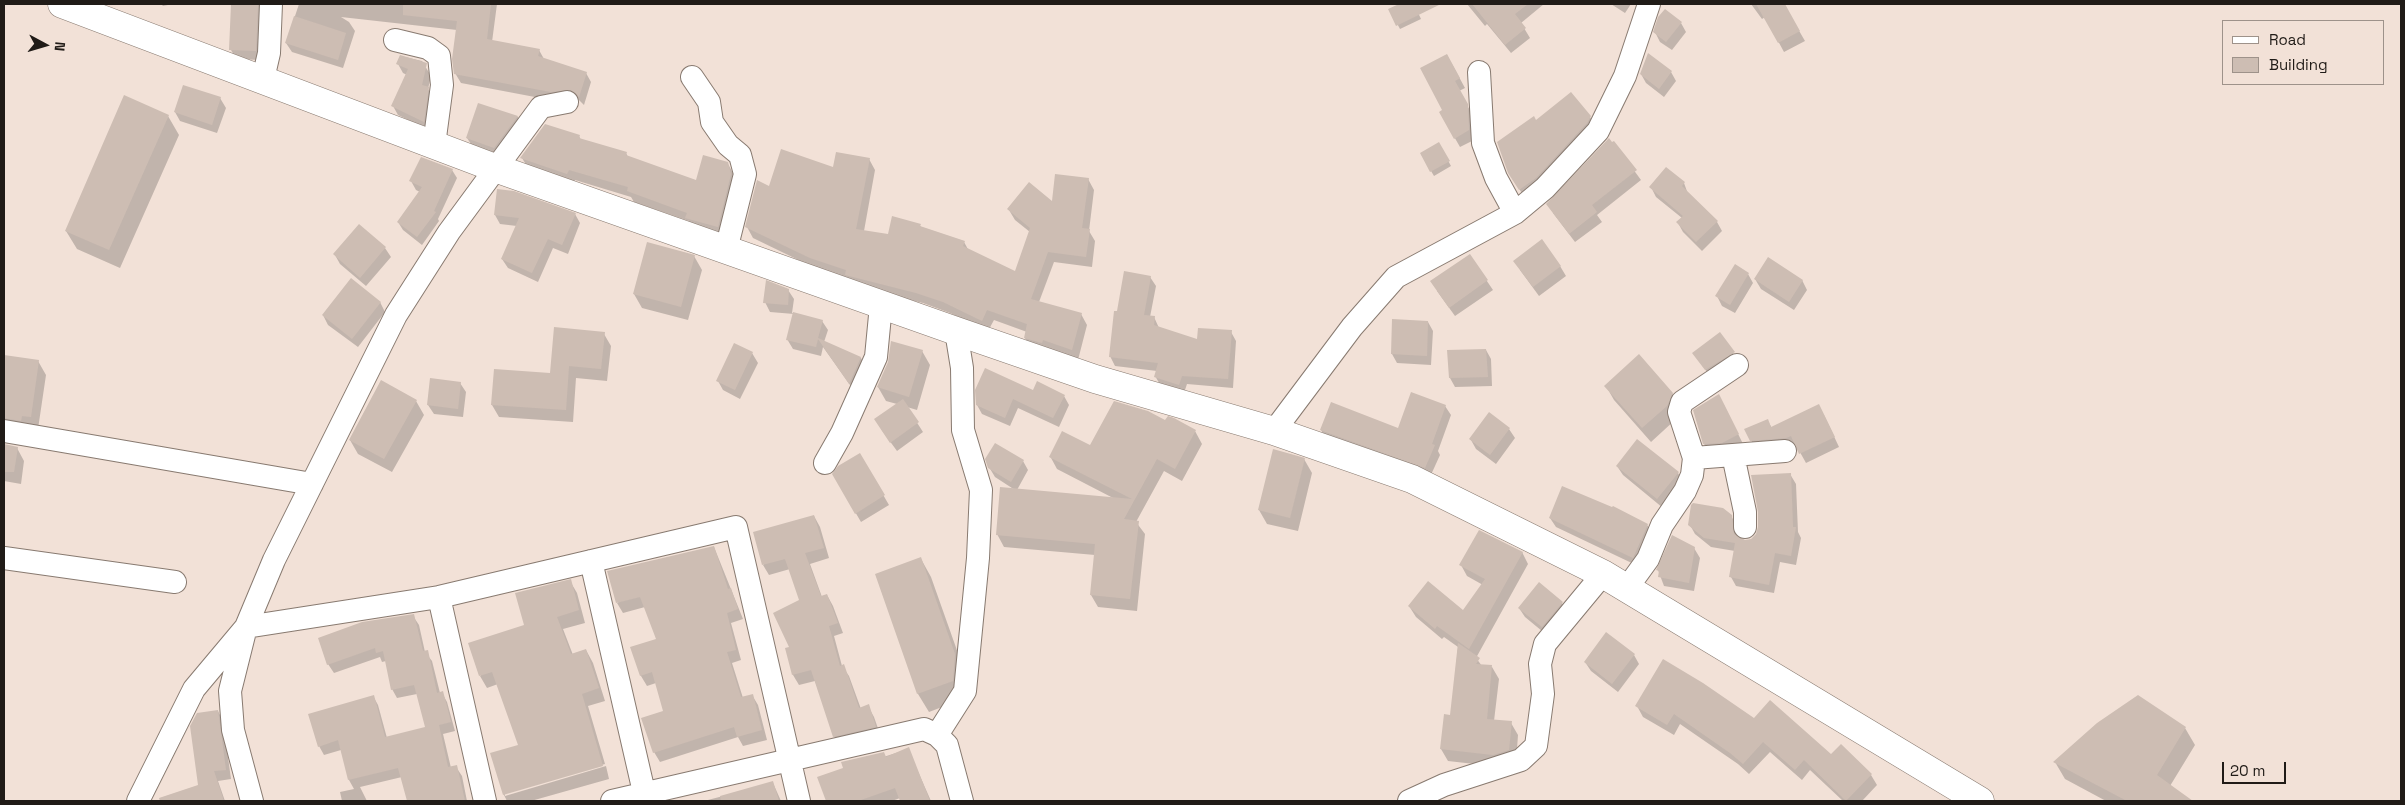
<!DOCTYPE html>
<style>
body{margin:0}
#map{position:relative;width:2405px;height:805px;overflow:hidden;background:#f2e1d7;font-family:"Space Grotesk",sans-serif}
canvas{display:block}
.frame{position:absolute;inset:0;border:5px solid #201b17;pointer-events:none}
.legend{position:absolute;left:2222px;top:20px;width:162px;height:65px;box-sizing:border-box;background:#f2e1d7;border:1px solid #9e928a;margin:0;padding:6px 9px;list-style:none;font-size:15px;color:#201b17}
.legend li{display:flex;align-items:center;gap:10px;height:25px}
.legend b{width:25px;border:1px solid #9e928a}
.north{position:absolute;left:20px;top:20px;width:50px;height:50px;-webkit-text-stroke:4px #f2e1d7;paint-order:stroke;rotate:96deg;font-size:14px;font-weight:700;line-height:20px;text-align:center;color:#201b17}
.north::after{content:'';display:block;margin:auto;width:18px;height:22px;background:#201b17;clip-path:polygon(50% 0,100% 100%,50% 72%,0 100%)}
.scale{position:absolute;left:2222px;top:762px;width:64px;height:22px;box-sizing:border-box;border:2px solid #201b17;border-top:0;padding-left:6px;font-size:15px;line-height:18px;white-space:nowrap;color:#201b17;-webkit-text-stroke:4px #f2e1d7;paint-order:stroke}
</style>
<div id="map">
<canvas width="2405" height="805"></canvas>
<div class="frame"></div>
<ul class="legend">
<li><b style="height:6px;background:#fff"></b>Road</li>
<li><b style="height:14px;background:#cdbdb3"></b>Building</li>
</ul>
<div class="north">N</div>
<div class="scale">20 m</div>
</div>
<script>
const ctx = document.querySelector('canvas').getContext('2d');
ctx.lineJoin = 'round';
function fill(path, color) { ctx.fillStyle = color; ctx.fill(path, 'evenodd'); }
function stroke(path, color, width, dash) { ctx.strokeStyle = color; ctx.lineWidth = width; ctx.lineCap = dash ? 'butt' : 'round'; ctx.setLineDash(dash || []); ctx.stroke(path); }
const shadow = new Path2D(`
 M161 4H173L163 6Z
 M232 4H260L261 60 236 59 231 50Z
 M299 4H497L492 42 539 50 544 59 586 73 591 82 584 105 577 98 556 101 461 83 455 73 457 30 341 17 349 22 355 31 343 68 292 52 286 43Z
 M1402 4H1414L1421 19 1400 29 1390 10Z
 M1467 4H1544L1521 23 1530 38 1511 53 1487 24 1485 26Z
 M1611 4H1631L1625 13Z
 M1751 4H1775L1782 14 1787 10 1805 41 1784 52 1765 17 1762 19Z
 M1681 23 1686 32 1672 50 1660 42 1655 32Z
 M1447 55 1465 88 1459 91 1472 114 1474 140 1460 147 1440 112 1444 110Z
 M401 56 422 61 431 76 428 89 433 97 429 130 398 115 393 106 407 75 403 73 398 64Z
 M1671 72 1676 81 1664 97 1646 83 1641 74Z
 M220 98 226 108 217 133 180 121 175 112Z
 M479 104 518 117 523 126 500 157 473 147 467 138Z
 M168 116 179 135 120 268 77 249 66 231Z
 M1590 117 1597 129 1527 202 1517 185 1536 122Z
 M579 136 581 140 626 153 628 157 697 181 728 164 734 175 724 237 693 229 689 221 634 202 631 197 575 180 573 184 528 168 522 158Z
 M1614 143 1641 180 1597 215 1602 222 1575 242 1553 213Z
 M1439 144 1451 166 1434 176 1421 154Z
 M869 159 875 170 864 231 888 235 920 225 921 228 964 242 969 251 1015 273 1030 232 1015 220 1009 210 1053 203 1088 179 1094 190 1089 231 1095 241 1092 267 1054 262 1039 302 1081 314 1087 325 1078 360 1031 349 1025 338 1027 332 994 320 988 331 950 313 923 303 884 294 817 269 753 238 747 227 769 187Z
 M452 170 457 178 438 219 439 221 422 245 403 230 398 222 420 192 416 190 411 181Z
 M1684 183 1688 194 1717 222 1722 231 1702 251 1683 232 1678 223 1682 218 1656 197 1651 187Z
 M498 191 575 214 580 223 568 254 553 248 538 282 508 268 502 259 517 226 500 224 495 215Z
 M385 248 391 257 366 286 340 264 335 255Z
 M694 256 702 270 688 320 642 308 634 294Z
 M1470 256 1493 290 1455 316 1437 291Z
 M1560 266 1566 276 1539 296 1520 270Z
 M1748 274 1753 283 1735 313 1722 306 1717 296Z
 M1150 277 1156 286 1150 317H1154L1159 328 1198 341 1231 332 1236 341 1233 388 1187 384 1184 393 1161 386 1155 376 1157 371 1115 366 1110 356 1118 313Z
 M1755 279 1802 280 1807 290 1794 310 1761 289Z
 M788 290 794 299 792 313 822 321 828 330 824 342 861 358 866 368 855 392 823 347 821 356 793 349 787 339 794 314 770 312 765 302Z
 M380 302 385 312 358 347 328 325 323 315Z
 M1394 320 1428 322 1433 331 1431 365 1397 363 1392 354Z
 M604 334 611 346 607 381 576 378 573 422 499 417 492 405 551 375Z
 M1719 334 1739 362 1712 379 1694 354Z
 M1486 350 1491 359 1492 386 1455 387 1450 378 1449 352Z
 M922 351 930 365 917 410 907 407 923 432 897 451 881 429 897 404 886 401 878 387Z
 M752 353 758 363 740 399 723 390 718 381Z
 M4 357 38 361 46 375 38 429 4 434Z
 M460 383 466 392 463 417 434 414 428 405Z
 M1606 386 1672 394 1680 408 1675 420 1651 442 1614 400Z
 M1034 391 1064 396 1069 405 1059 427 1018 408 1010 426 982 414 977 405Z
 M416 401 424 415 392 472 358 454 350 440Z
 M1724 405 1743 444 1710 453 1704 444Z
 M1445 406 1451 415 1438 451 1440 455 1430 477 1326 439 1321 430H1398Z
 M1824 415 1839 447 1806 463 1796 445 1791 447 1756 449 1751 440 1767 420 1772 428Z
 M1166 422 1195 431 1202 444 1182 481 1164 471 1136 522 1145 534 1137 611 1098 607 1091 595 1095 555 1004 547 997 534 1015 490 995 477 989 467 1023 461 1028 470 1017 490 1115 499 1057 469 1050 456 1090 447Z
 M1509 429 1515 438 1496 464 1476 449 1471 440Z
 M4 445 17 448 24 461 21 484 4 481Z
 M860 455 889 505 861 522 833 474Z
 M1304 459 1312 473 1298 531 1267 524 1259 510Z
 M1617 466 1678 473 1683 482 1663 508 1623 475Z
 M1790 474 1796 484 1798 532 1801 538 1796 565 1780 562 1774 593 1736 586 1731 577 1735 551 1711 547 1695 534 1690 525 1731 516 1737 526 1738 538 1744 541 1752 540 1757 535 1759 528V512Z
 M814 516 820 527 829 558 810 564 822 597 827 595 833 606 843 633 834 636 842 666 849 676 861 709 868 706 874 717 881 737 840 747 834 736 815 681 799 685 793 675 791 648 801 601 790 569 769 575 763 565Z
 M1550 518 1647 525 1653 534 1638 566 1556 527Z
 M714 547 743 619 731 623 741 660 732 663 743 698 752 695 758 705 767 740 743 746 738 737 660 762 654 752 665 711 656 683 647 686 641 676 632 648 657 640 645 607 623 613 617 603Z
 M1694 548 1700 558 1694 591 1664 586 1658 570Z
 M1522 552 1528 564 1476 658 1482 666 1492 667 1499 679 1494 721 1511 723 1518 735 1516 763 1501 767 1448 761 1441 749 1451 716 1458 647 1444 637 1442 639 1416 617 1409 606 1463 612 1483 585 1467 576 1461 565Z
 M921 559 931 577 965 673 963 699 929 712 918 694 876 575Z
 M570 581 577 593 585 623 563 629 573 655 586 650 593 663 605 701 588 706 605 764 505 793V796L606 766 609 779 531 801H507L504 795 520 746 498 684 487 688 480 676Z
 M1562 603 1567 612 1548 636 1525 617 1519 608Z
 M413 616 419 625 425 652 432 661 440 693H442L447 702 455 731 443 734 451 768 456 767 462 776 467 801H408L402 777 360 787 367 801H342L340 792 354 789 349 780 341 750 324 755 319 746 373 696 378 705 387 738 426 728 417 694 397 698 392 689 386 661 382 662 380 657 334 673 328 664Z
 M1634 655 1639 664 1618 692 1591 671 1585 662Z
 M1637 706 1754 720 1871 775 1877 785 1862 801H1843L1810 770 1802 780 1770 752 1749 774 1738 764 1680 724 1674 735 1643 717Z
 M218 711 223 721 231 779 218 781 225 801H168L199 786Z
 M2185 728 2195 745 2170 786 2191 801H2106L2065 779 2055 762Z
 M908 749 931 801H901L900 798 892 801H827L819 778Z
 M773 783 781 801H704Z`);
const building = new Path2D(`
 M231 4H258L256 51 229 50Z
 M403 4H491L487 39 540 49 538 56 587 72 579 97 571 90 551 92 454 74 452 59 457 21 403 15Z
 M1399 4H1441L1396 26 1388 9Z
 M1472 4H1528L1515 14 1526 28 1505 45Z
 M1756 4H1785L1800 31 1778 43Z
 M1665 9 1682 22 1666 42 1653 32 1658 17Z
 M294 16 346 33 338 60 285 43Z
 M1648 53 1672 71 1659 89 1640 74Z
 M1447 54 1460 78 1455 81 1468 104 1469 130 1454 139 1439 112 1442 110 1420 68Z
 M400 55 427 63 422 85 429 87 424 122 391 106 408 69 396 64Z
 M183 85 221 97 212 125 174 112Z
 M1571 92 1591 116 1587 123 1536 178 1519 190 1508 173 1497 142 1534 116 1536 120Z
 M124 95 169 115 109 250 65 231Z
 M478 103 518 116 494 148 466 138Z
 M545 124 580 135 579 138 627 152 626 155 696 180 703 155 728 162 731 174 718 227 685 218 687 213 627 191 628 187 569 170 567 174 520 158Z
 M1609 138 1612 142 1614 141 1637 170 1592 205 1597 212 1569 234 1546 204Z
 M1439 142 1450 161 1430 172 1420 153Z
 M781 149 833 167 836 152 870 158 856 229 888 234 892 216 921 224 920 226 965 241 963 246 1015 271 1030 228 1007 209 1029 182 1052 201 1055 174 1089 178 1082 228 1090 229 1086 257 1048 252 1031 299 1082 313 1072 350 1043 340 1042 343 1024 338 1027 324 987 310 982 321 943 302 916 293 845 275 846 270 810 258 745 227 757 180 769 186Z
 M421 157 453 169 434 211 436 212 417 237 397 222 422 187 409 181Z
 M1666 167 1685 182 1682 186 1718 221 1696 242 1676 222 1683 216 1649 187Z
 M497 189 514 191 576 213 562 245 548 239 532 273 501 259 519 218 494 215Z
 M359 224 386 247 360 278 333 254Z
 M1542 239 1561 266 1533 287 1513 261Z
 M647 242 695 255 681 307 633 294Z
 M1470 254 1488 280 1449 308 1430 281Z
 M1768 257 1803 280 1789 302 1754 279Z
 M1735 264 1749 273 1730 305 1715 296Z
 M1124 271 1151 276 1144 315 1155 316 1154 325 1197 339 1198 328 1232 330 1228 379 1182 376 1179 385 1154 377 1158 363 1109 357 1114 311H1117Z
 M351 278 381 302 352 339 322 315Z
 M766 280 789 289 788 305 763 303Z
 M793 312 823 320 818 338 861 357 849 384 818 339 816 347 786 340Z
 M1392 319 1428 321 1427 356 1391 354Z
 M554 327 605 332 601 369 569 366 566 410 491 405 494 369 550 373Z
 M1720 332 1735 352 1705 370 1692 353Z
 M891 341 923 350 909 397 877 387 888 362Z
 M734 343 753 352 735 390 716 381Z
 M1486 349 1488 377 1449 378 1447 350Z
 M1639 354 1673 393 1667 406 1642 428 1604 386Z
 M4 355 39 360 31 417 22 416 21 421 4 418Z
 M985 368 1033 390 1037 381 1065 395 1053 418 1013 399 1005 418 976 405 975 390Z
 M430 378 461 382 458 409 427 405Z
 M381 380 417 400 384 459 349 440Z
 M1411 392 1446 405 1432 444 1435 445 1425 468 1320 430 1331 402 1398 428Z
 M1719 394 1739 434 1722 443 1703 444 1693 410Z
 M903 399 919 422 890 443 874 419Z
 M1114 401 1148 411 1165 420 1168 416 1174 418 1196 430 1175 469 1157 459 1124 519 1139 521 1130 599 1090 595 1095 544 996 535 1000 487 1132 499 1049 457 1062 431 1090 445Z
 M1819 404 1835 437 1799 454 1791 436 1786 438 1750 441 1744 429 1768 419 1771 427Z
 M1489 412 1510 428 1490 455 1469 439Z
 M1637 439 1679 472 1657 499 1616 466Z
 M995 443 1024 460 1011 482 988 468 985 459Z
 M4 444 18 447 14 472H4Z
 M1273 449 1305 458 1290 518 1258 510Z
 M860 453 885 495 855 514 832 474 838 466Z
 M1791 473 1793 527H1796L1791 556 1775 553 1769 585 1729 577 1735 543 1704 538 1688 525 1691 505 1693 503 1723 508 1732 515 1734 534 1745 540 1751 539 1756 534 1758 527V512L1751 475Z
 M1562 486 1612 507 1613 506 1648 524 1633 558 1549 518Z
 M814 515 824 548 805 553 821 596 827 594 838 623 829 626 840 666 844 664 859 708 869 704 876 727 833 737 811 670 792 675 785 648 789 647 773 613 799 600 785 559 762 565 753 532Z
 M1479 530 1523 552 1469 649 1437 626 1435 629 1408 606 1428 581 1463 610 1485 579 1459 565Z
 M1672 535 1695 547 1689 583 1658 577 1659 571 1656 570Z
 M714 546 728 589 731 588 738 609 727 613 736 650 727 652 741 697 753 694 762 730 737 737 734 727 653 753 641 718 663 711 652 672 640 676 630 647 656 639 640 597 616 603 607 571Z
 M921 557 955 654 953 681 917 694 875 574Z
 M571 579 579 610 557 617 571 654 586 649 599 688 582 694 603 766 503 795 490 753 518 745 492 672 479 676 468 643 524 625 515 593Z
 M1539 582 1563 602 1542 627 1518 608Z
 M414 614 423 651 428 650 437 693 443 691 451 722 439 725 448 767 457 765 465 801H407L398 768 348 780 338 740 318 747 308 714 374 695 385 737 425 727 414 685 391 690 383 651 376 653 375 648 327 665 318 638 362 622Z
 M1606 632 1635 654 1612 684 1584 662Z
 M1458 643 1480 658 1476 664 1492 665 1487 719 1512 721 1509 750 1493 755 1440 749 1444 714 1450 715Z
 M1663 659 1703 683 1754 718 1770 700 1831 754 1841 744 1872 774 1846 801 1804 760 1795 770 1763 742 1743 764 1730 753 1674 714 1667 725 1635 706Z
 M2138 695 2186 727 2157 775 2193 801H2127L2053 762 2097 723Z
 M218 710 226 770 214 771 224 801H160L159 798 198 785 190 726 197 713Z
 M909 747 930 801H900L895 788 858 801H826L817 777 843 768 841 762 884 752 886 757Z
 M773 781 779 801H721L720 796Z`);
const minor = new Path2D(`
 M395 40 428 48 439 56 442 85 434 145
 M1479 72 1483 143 1496 178 1515 213
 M692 77 709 102 712 122 728 145 740 155 745 174 726 250
 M263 79 269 53 271 4
 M4 431 312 484
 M1274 431 1352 327 1396 277 1515 213 1545 188 1598 131 1625 76 1649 4
 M1733 455 1745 512V527
 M1694 458 1785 451
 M825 463 842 433 876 357 881 305
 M4 558 175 582
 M591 561 646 801
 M1627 588 1648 559 1662 525 1685 491 1692 475 1694 458 1679 412 1682 402 1737 365
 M439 597 485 801
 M937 735 965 691 978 558 981 490 963 430 962 368 956 331
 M138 801 194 689 246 627 439 597 736 527 799 801
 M252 801 233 730 230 691 246 627 274 560 396 315 449 232 541 107 567 102
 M612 801 924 729 937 735 947 745 962 801
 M1409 801 1444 785 1521 760 1536 746 1543 694 1540 664 1545 644 1603 574`);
const tertiary = new Path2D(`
 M62 4 495 168 956 331 1095 379 1274 431 1412 479 1603 574 1980 801`);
fill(shadow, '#0003');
fill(building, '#cdbdb3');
stroke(minor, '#887a70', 24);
stroke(tertiary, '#887a70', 29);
stroke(minor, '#fff', 22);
stroke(tertiary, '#fff', 28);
</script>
